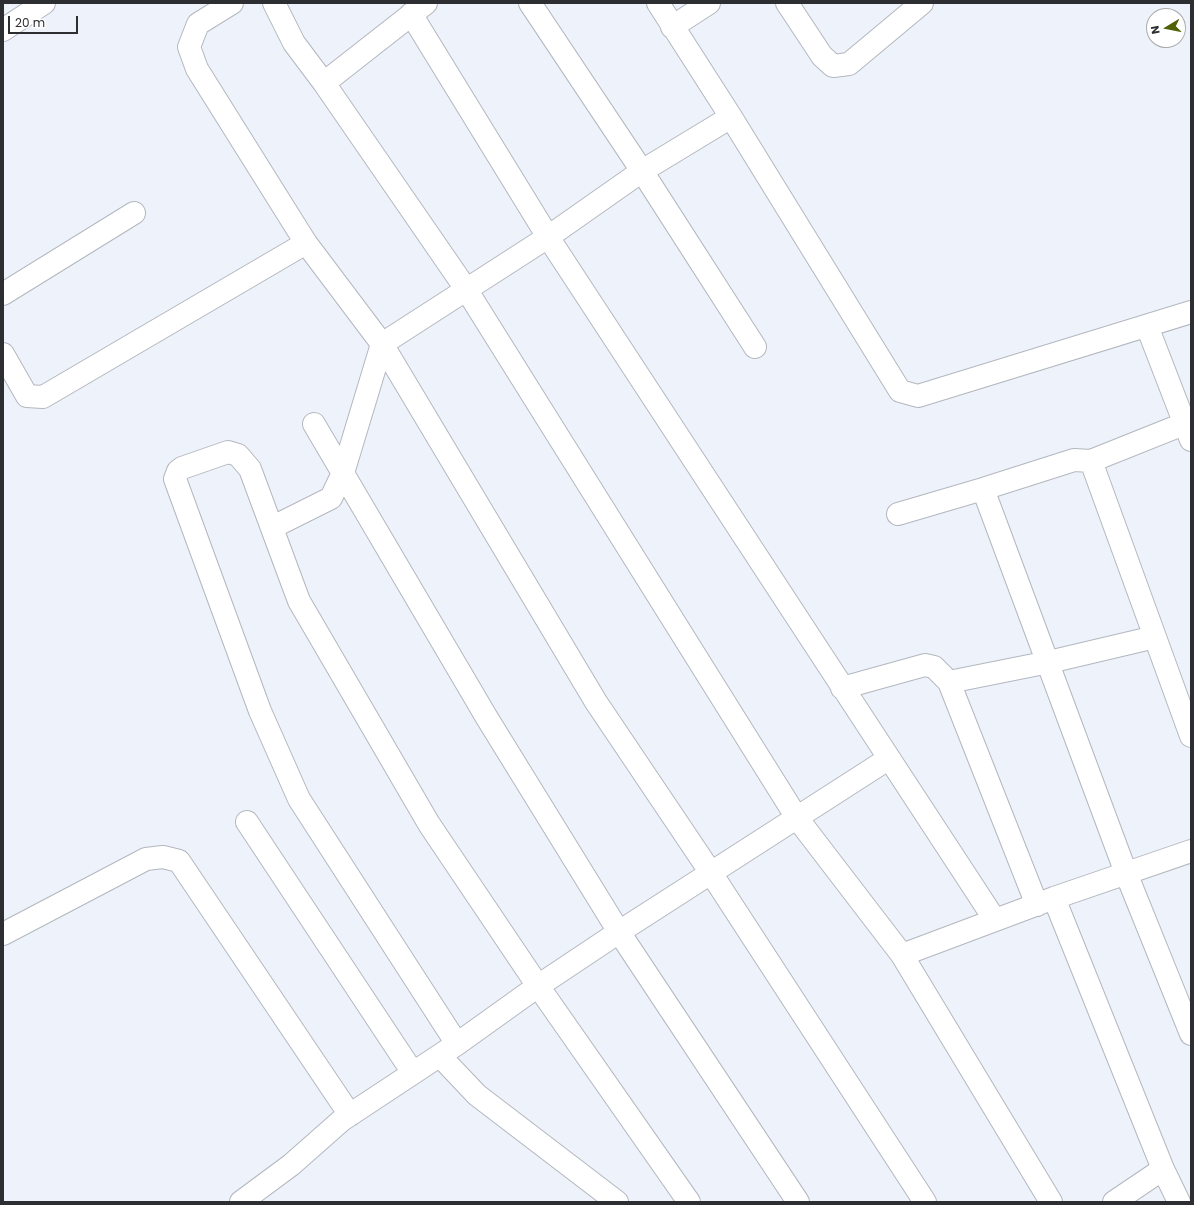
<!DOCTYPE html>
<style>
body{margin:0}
#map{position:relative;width:1194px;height:1205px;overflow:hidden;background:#eef2fa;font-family:Poppins,sans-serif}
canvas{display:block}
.frame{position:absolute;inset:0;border:4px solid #2c2e31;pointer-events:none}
.north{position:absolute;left:1146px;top:8px;width:40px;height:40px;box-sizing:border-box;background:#fff;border:1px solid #ababad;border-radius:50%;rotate:260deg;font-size:11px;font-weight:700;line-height:16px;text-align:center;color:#2c2e31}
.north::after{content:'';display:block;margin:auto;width:14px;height:18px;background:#506106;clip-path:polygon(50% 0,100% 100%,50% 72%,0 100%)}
.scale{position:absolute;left:8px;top:16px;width:70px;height:18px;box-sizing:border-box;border:2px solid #2c2e31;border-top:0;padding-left:5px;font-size:12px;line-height:14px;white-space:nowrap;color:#2c2e31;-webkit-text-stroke:3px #fff;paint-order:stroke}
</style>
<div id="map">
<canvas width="1194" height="1205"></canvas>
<div class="frame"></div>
<div class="north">N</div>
<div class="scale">20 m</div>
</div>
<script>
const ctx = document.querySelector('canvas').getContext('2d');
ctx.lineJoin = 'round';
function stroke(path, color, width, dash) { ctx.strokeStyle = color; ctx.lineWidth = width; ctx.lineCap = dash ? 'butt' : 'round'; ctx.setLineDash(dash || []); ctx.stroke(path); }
const minor = new Path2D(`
 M232 3 198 24 189 47 197 69 306 243 382 344 596 702 711 873 925 1202
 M274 3 294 43 324 83 466 289 797 818 902 955 1051 1202
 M530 3 642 171 755 347
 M658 3 731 117 900 391 918 396 1191 312
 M787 3 822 56 833 66 849 64 922 3
 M411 14 548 237 995 920
 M672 27 709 3
 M3 30 44 3
 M324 83 426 3
 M3 294 134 213
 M1147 326 1191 440
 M3 354 27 396 43 397 306 243
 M314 424 487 718 619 932 798 1202
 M1091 461 1191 736
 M983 489 1126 873 1191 1034
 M898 514 983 489 1074 460 1091 461 1191 421
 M273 527 331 498 343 473 382 344 548 237 642 171 731 117
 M949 682 1049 662 1155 637
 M842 688 925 665 934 667 949 682 1037 905
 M247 822 413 1073
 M1054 898 1163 1169 1179 1202
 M3 934 146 859 163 857 179 861 350 1115
 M902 955 1054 898 1191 851
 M457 1044 299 799 260 711 175 479 178 471 182 468 228 452 238 455 250 469 299 601 429 824 538 986 689 1202
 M440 1056 477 1095 617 1202
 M241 1202 291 1165 342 1120 457 1044 538 986 619 932 888 759
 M1114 1202 1163 1169`);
stroke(minor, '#b3b7bf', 24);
stroke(minor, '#fff', 22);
</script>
